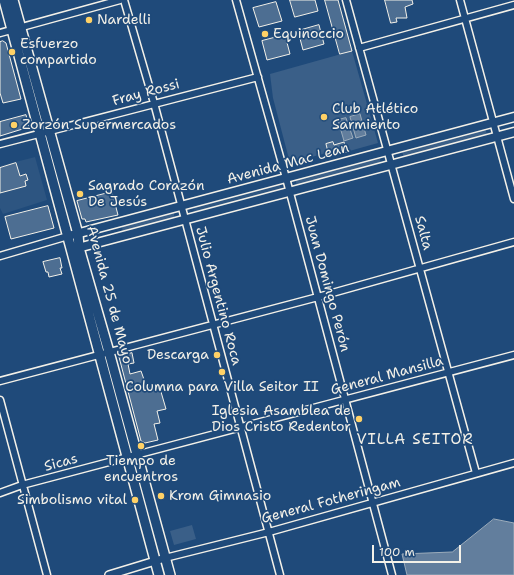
<!DOCTYPE html>
<meta charset="utf-8">
<style>
body{margin:0}
#map{position:relative;width:514px;height:575px;overflow:hidden;background:#1f4a7a;font-family:"Shantell Sans",sans-serif}
canvas{display:block}
.scale{position:absolute;left:372px;top:545px;width:89px;height:18px;box-sizing:border-box;border:2px solid #f4f1e8;border-top:0;padding-left:5px;font-size:12px;line-height:14px;white-space:nowrap;color:#f4f1e8;-webkit-text-stroke:3px #1f4a7a;paint-order:stroke}
</style>
<div id="map">
<canvas width="514" height="575"></canvas>
<div class="scale">100 m</div>
</div>
<script>
const ctx = document.querySelector('canvas').getContext('2d');
ctx.lineJoin = 'round';
function fill(path, color) { ctx.fillStyle = color; ctx.fill(path, 'evenodd'); }
function stroke(path, color, width, dash) { ctx.strokeStyle = color; ctx.lineWidth = width; ctx.lineCap = dash ? 'butt' : 'round'; ctx.setLineDash(dash || []); ctx.stroke(path); }
function write(font, color, halo, rows, align = 'center') {
  ctx.font = font + ' "Shantell Sans",sans-serif'; ctx.lineWidth = 3.5; ctx.setLineDash([]); ctx.textBaseline = 'middle'; ctx.strokeStyle = halo; ctx.fillStyle = color; for (const [text, x, y, turn = 0] of rows) {
    ctx.save(); ctx.translate(x, y); ctx.rotate((+turn || 0) * Math.PI / 180); ctx.textAlign = isNaN(turn) ? turn : align; if (halo) ctx.strokeText(text, 0, 0); ctx.fillText(text, 0, 0); ctx.restore();
  }
}
const built = new Path2D(`
 M35 157 47 200 3 214 0 208V166Z
 M279 182 281 190 195 213 193 205Z`);
const green = new Path2D(`
 M352 51 378 143 328 157 326 153 290 163 273 98 270 74Z
 M485 128 487 135 404 158 402 151Z
 M379 156 381 163 297 186 295 179Z
 M171 212 174 213V218L173 220 123 232 122 227 124 225Z
 M192 525 196 539 174 545 170 531Z`);
const water = new Path2D(`
 M360 114 366 135 356 138 350 117Z
 M346 118 353 138 344 141 338 120Z
 M494 519 514 523V575H407L402 554 452 552Z`);
const building = new Path2D(`
 M290 0H315L318 11 295 17Z
 M325 0H338L352 51 340 54Z
 M385 0H412L413 4 405 7 407 18H396L397 22 391 23Z
 M276 2 282 21 259 27 253 8Z
 M319 25 324 44 303 50 298 31Z
 M285 35 290 54 267 60 262 41Z
 M3 41 6 43 21 99 3 103 0 93V42Z
 M26 115 29 127 0 136V122Z
 M333 142 334 145 344 142 347 152 329 156 326 144Z
 M16 163 20 176 26 174 28 180 25 181 26 186 0 193V168Z
 M112 192 118 215 86 222 85 219H82L77 201Z
 M48 206 54 228 11 239 5 217Z
 M60 258 62 268H60L62 274 49 277 48 272H46L43 262Z
 M132 353 134 363 128 364 130 374 141 371 147 388 159 385 166 409 157 411 160 423 154 424 158 440 145 443 141 441 119 357Z`);
const minor = new Path2D(`
 M124 0 154 103 280 575
 M236 0 286 178 392 575
 M346 0 476 473
 M460 0 514 199
 M0 33 120 0
 M359 48 514 5
 M0 144 258 77
 M0 256 68 236
 M0 381 318 297 514 242
 M0 400 47 575
 M0 493 22 485 514 355
 M165 558 269 532 514 463`);
const tertiary = new Path2D(`
 M109 575 165 558`);
const secondary = new Path2D(`
 M72 235 514 117
 M74 249 514 132`);
const primary = new Path2D(`
 M4 0 159 575
 M13 0 78 234 79 248 109 352 170 575`);
const markers = [
 [89,20,4,"#ffd166"],
 [265,34,4,"#ffd166"],
 [12,52,4,"#ffd166"],
 [324,117,4,"#ffd166"],
 [14,125,4,"#ffd166"],
 [80,194,4,"#ffd166"],
 [217,355,4,"#ffd166"],
 [222,372,4,"#ffd166"],
 [359,419,4,"#ffd166"],
 [141,446,4,"#ffd166"],
 [161,496,4,"#ffd166"],
 [135,500,4,"#ffd166"]
];
const poiNames = [
 ["Nardelli",97,20],
 ["Equinoccio",273,34],
 ["Esfuerzo",20,44],
 ["compartido",20,60],
 ["Club Atlético",332,109],
 ["Sarmiento",332,125],
 ["Zorzón Supermercados",22,125],
 ["Sagrado Corazón",88,186],
 ["De Jesús",88,202],
 ["Descarga",209,355,"right"],
 ["Columna para Villa Seitor II",222,387,"center"],
 ["Iglesia Asamblea de",351,411,"right"],
 ["Dios Cristo Redentor",351,427,"right"],
 ["Tiempo de",141,461,"center"],
 ["encuentros",141,477,"center"],
 ["Krom Gimnasio",169,496],
 ["Simbolismo vital",127,500,"right"]
];
const streetNames = [
 ["Fray Rossi",146,93,-15],
 ["Avenida Mac Lean",288,164,-15],
 ["Salta",423,233,75],
 ["Juan Domingo Perón",327,284,75],
 ["Avenida 25 de Mayo",109,295,75],
 ["Julio Argentino Roca",218,296,75],
 ["General Mansilla",387,376,-15],
 ["Sicas",61,463,-15],
 ["General Fotheringam",331,501,-15]
];
const neighbourhoodNames = [
 ["VILLA SEITOR",415,440]
];
fill(built, '#2d5581');
fill(green, '#3a5f88');
fill(water, '#627e9d');
stroke(water, '#9cacbb', 1);
fill(building, '#4d6e92');
stroke(building, '#f4f1e8', 1);
stroke(minor, '#f4f1e8', 9);
stroke(tertiary, '#f4f1e8', 10);
stroke(secondary, '#f4f1e8', 11);
stroke(primary, '#f4f1e8', 12);
stroke(minor, '#1f4a7a', 6);
stroke(tertiary, '#1f4a7a', 7);
stroke(secondary, '#1f4a7a', 8);
stroke(primary, '#1f4a7a', 9);
for (const [x, y, r, color] of markers) { const dot = new Path2D(); dot.arc(x, y, r, 0, 2 * Math.PI); ctx.fillStyle = color; ctx.fill(dot); stroke(dot, '#1f4a7a', 1.5); }
write('14px', '#f4f1e8', '#1f4a7a', poiNames, 'left');
write('14px', '#f4f1e8', '#1f4a7a', streetNames);
ctx.letterSpacing = '1px';
write('15px', '#f4f1e8', '#1f4a7a', neighbourhoodNames);
ctx.letterSpacing = '0px';
</script>
